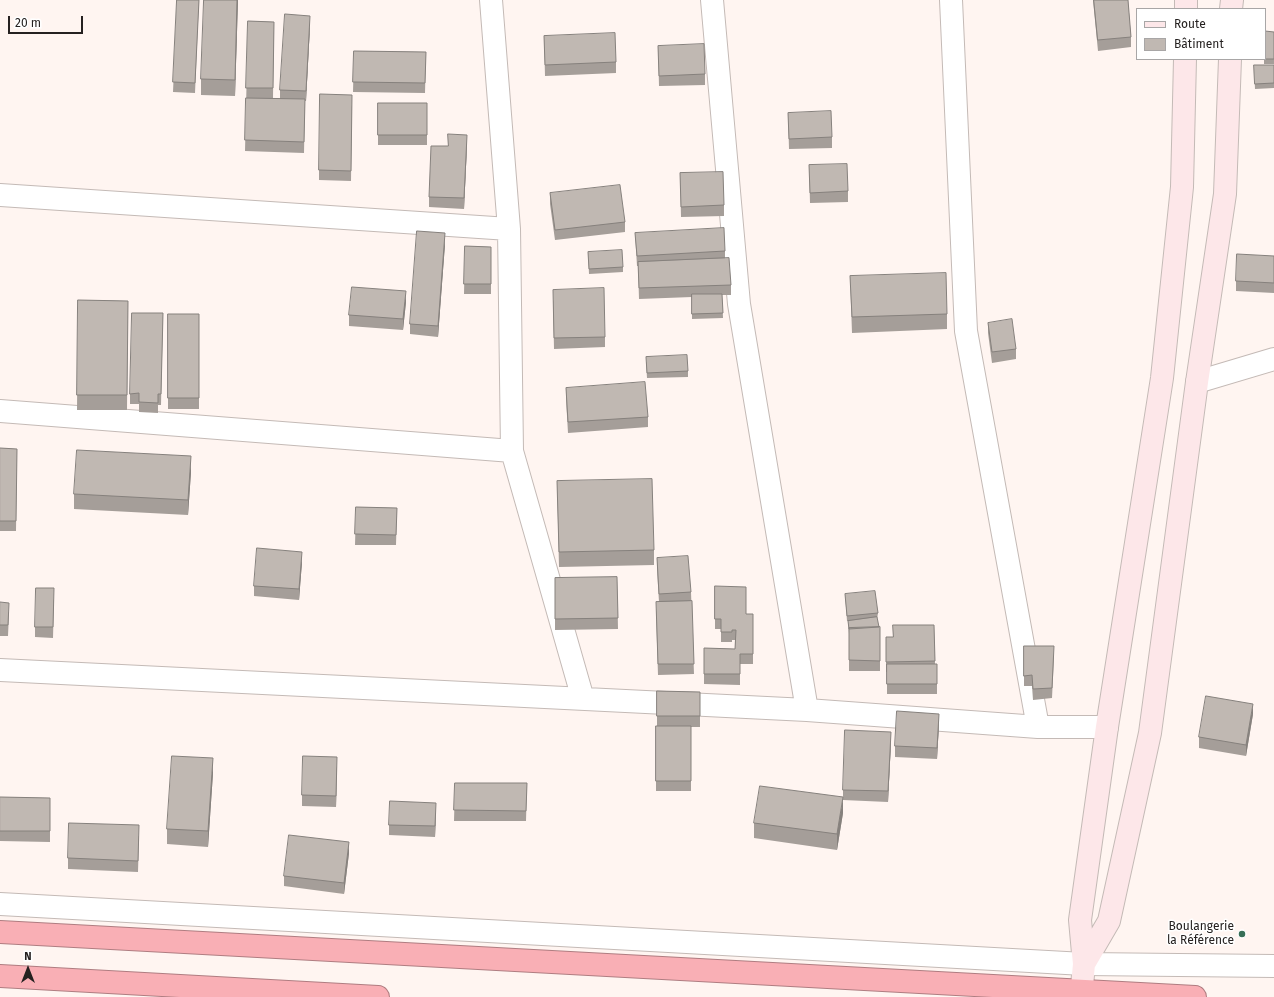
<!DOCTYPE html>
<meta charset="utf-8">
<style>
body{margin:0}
#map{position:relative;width:1274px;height:997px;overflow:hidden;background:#fff5f1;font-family:"Fira Sans",sans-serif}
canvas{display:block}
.legend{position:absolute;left:1136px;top:8px;width:130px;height:52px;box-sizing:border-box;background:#fff;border:1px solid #a8a6a6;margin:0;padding:5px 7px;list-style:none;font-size:12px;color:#252120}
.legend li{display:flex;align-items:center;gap:8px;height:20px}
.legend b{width:20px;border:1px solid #a8a6a6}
.north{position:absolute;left:8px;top:949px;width:40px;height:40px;-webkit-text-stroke:3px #fff;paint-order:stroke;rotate:0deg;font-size:11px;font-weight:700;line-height:16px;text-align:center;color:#252120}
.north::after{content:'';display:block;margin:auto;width:14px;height:18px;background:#252120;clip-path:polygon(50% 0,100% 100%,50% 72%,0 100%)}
.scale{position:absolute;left:8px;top:16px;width:75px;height:18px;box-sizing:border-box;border:2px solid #252120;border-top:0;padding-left:5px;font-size:12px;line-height:14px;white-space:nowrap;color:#252120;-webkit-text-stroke:3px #fff;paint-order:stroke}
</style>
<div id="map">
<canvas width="1274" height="997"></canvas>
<ul class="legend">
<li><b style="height:5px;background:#fde7e9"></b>Route</li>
<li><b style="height:11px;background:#c0b8b2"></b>Bâtiment</li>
</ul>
<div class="north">N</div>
<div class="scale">20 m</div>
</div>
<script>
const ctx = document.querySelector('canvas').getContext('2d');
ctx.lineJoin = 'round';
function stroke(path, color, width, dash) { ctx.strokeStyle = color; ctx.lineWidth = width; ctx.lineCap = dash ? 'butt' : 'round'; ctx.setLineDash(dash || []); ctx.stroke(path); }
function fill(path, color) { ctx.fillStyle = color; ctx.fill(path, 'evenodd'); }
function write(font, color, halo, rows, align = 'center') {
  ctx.font = font + ' "Fira Sans",sans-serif'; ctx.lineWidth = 3; ctx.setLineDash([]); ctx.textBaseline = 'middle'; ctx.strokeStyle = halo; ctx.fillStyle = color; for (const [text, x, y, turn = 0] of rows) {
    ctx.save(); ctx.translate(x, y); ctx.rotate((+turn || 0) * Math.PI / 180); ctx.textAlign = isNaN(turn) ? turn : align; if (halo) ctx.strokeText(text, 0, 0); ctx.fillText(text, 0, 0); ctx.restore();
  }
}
const street = new Path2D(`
 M491 0 509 229 512 451 583 699
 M712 0 739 304 807 710
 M951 0 966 331 1038 727
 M0 195 509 229
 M1197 382 1274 359
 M0 411 512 451
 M0 670 807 710 1038 727H1107
 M0 904 1084 964 1274 966`);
const secondary = new Path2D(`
 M1186 9V0
 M1231 9 1232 0
 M1084 964 1109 921 1150 733 1197 382 1225 194 1230 59
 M1081 997 1084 964 1080 920 1107 727 1162 378 1182 187 1185 59`);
const highway = new Path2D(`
 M0 932 1195 997
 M0 976 378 997`);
const wall = new Path2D(`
 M177 0H199L195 93 173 92Z
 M238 0 235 96 201 95V79Z
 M1093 0H1128L1131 37V47L1098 51Z
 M248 21 274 22 273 98 280 99V90L310 26 306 101H305L304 153 245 151Z
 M1274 32V64H1264V59H1265Z
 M544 36 616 62V73L545 76Z
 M658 46 705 74V85L659 86Z
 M354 51 426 52 425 93 353 92Z
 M1254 65H1274V88L1255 89Z
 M378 103H427V145H378Z
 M352 105 351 181 319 180V170Z
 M788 113 832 137V148L789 149Z
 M467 145 464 209 429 207V197L448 146Z
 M809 165 848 191V202L810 203Z
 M680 173 724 205V216L681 217Z
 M550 193 625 222V232L555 240 550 204Z
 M635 233 725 251V258L731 285V295H722L723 318 692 319V297L639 299 638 266H637Z
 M445 244 438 337 410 334V324Z
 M465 246 491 247V294H464Z
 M588 252 623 267V272L589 274Z
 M1274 256V293L1236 291V281Z
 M850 276 947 314V329L852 333Z
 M78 300 128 301 127 410H77Z
 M553 300 605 337V347L554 349Z
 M406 302 403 330 349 326V315Z
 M163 313 161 405H158V413L139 412V404H130V394Z
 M168 314H199V409H168Z
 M988 323 1016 349V359L992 363 988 333Z
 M646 362 688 371V377L647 378Z
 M566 388 648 417V427L568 433 566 399Z
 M0 448 17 449 16 531H0Z
 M191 472 188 515 74 509V494Z
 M557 481 654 550V565L559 567Z
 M356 507 397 508 396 545H355Z
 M657 558 691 592 694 674 658 675 656 612 659 602 657 569Z
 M302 562 299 600 254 596V586Z
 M617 577 618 629 555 630V578Z
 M715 586 746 614H753V664H740V685L704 684V648L735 649V640H732V642H721V629H715Z
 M845 594 878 613 877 619 879 627H880V671H849V634L848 621H847Z
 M54 599 53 638 35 637V627Z
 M0 602 9 613 8 636H0Z
 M934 625 935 664H937V694H887V672H886V637H893Z
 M1024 646 1054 656 1052 698 1033 700 1032 686H1024Z
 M657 691 700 692V727H691V791H656V726H657Z
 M1253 714 1246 756 1199 748V737Z
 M939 724 937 759 895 757V746Z
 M891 742 888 802 843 800V790Z
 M337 767 336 807 302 806V795Z
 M213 773 208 847 167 844V829Z
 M455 783H527L526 821H454Z
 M0 797 50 798V842L0 841Z
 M436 813 435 837 389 835V825Z
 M843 813 837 850 754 838V823Z
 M139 836 138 872 68 869V858Z
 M349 853 344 894 284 886V876Z`);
const shadedWall = new Path2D(`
 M237 0H238L235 96V80Z
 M310 16V26L306 101V91Z
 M467 135V145L464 209V198Z
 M445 233V244L438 337V326Z
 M406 291V302L403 330V319Z
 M191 456V472L188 515V500Z
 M302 552V562L299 600V589Z
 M1253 704V714L1246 756V745Z
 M939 714V724L937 759V748Z
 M891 732V742L888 802V791Z
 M337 757V767L336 807V796Z
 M213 758V773L208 847V831Z
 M843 797V813L837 850V834Z
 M436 803V813L435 837V826Z
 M349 842V853L344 894V883Z`);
const building = new Path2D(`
 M177 0H199L195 83 173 82Z
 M204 0H237L235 80 201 79Z
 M1094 0H1128L1131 37 1098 40Z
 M285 14 310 16 306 91 280 90Z
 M248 21 274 22 273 88H246Z
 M1265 31 1274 32V59H1265Z
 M615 33 616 62 545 65 544 36Z
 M704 44 705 74 659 76 658 46Z
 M354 51 426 52 425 83 353 82Z
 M1254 65H1274V83L1255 84Z
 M320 94 352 95 351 171 319 170Z
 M246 98 305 99 304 142 245 140Z
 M378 103H427V135H378Z
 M831 111 832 137 789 139 788 113Z
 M448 134 467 135 464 198 429 197 431 146H448Z
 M847 164 848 191 810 193 809 165Z
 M723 172 724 205 681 207 680 173Z
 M620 185 625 222 555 230 550 193Z
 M724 228 725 251 637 256 635 233Z
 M417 231 445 233 438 326 410 324Z
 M465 246 491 247V284H464Z
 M622 250 623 267 589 269 588 252Z
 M1237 254 1274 256V283L1236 281Z
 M729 258 731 285 639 288 638 262Z
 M946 273 947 314 852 317 850 276Z
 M352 287 406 291 403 319 349 315Z
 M604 288 605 337 554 338 553 290Z
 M692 294H722L723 313 692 314Z
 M78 300 128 301 127 395H77Z
 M132 313H163L161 394H158V403L139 402V393L130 394Z
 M168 314H199V398H168Z
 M1012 319 1016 349 992 352 988 323Z
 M687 355 688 371 647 373 646 357Z
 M645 382 648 417 568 422 566 388Z
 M0 448 17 449 16 521H0Z
 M77 450 191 456 188 500 74 494Z
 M652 479 654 550 559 552 557 481Z
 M356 507 397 508 396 535 355 534Z
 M257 548 302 552 299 589 254 586Z
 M688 556 691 592 659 594 657 558Z
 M617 577 618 618 555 619V578Z
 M715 586 746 587V614H753V654H740V674H704V648L735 649 736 630H732V632H721V619H715Z
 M36 588H54L53 627H35Z
 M875 591 878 613 847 616 845 594Z
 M692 601 694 664H658L656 602Z
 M0 602 9 603 8 625H0Z
 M877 617 879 627 849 629 848 621Z
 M893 625H934L935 661 886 662V637H893Z
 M880 627V661L849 660V628Z
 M1024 646H1054L1052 688 1033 689 1032 675 1024 676Z
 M887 664H937V684H887Z
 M657 691 700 692V716H657Z
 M1206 696 1253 704 1246 745 1199 737Z
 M897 711 939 714 937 748 895 746Z
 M656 726H691V781H656Z
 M845 730 891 732 888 791 843 790Z
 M172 756 213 758 208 831 167 829Z
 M303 756 337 757 336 796 302 795Z
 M455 783H527L526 811 454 810Z
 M760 786 843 797 837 834 754 823Z
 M0 797 50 798V831H0Z
 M390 801 436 803 435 826 389 825Z
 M69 823 139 825 138 861 68 858Z
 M289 835 349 842 344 883 284 876Z`);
const markers = [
 [1242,934,4,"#376f57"]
];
const poiNames = [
 ["Boulangerie",1234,927],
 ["la Référence",1234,941]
];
stroke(street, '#c4bab6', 24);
stroke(secondary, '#c4bab6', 24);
stroke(highway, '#af7d81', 24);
stroke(street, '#fff', 22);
stroke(secondary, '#fde7e9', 22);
stroke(highway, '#f9afb5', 22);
fill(wall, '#a59e99');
fill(shadedWall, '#86817d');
fill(building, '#c0b8b2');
stroke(building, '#86817d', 1);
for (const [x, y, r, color] of markers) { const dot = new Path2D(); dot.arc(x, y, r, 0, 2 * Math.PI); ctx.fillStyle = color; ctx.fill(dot); stroke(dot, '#fff', 1.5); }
write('12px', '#252120', '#fff', poiNames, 'right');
</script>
